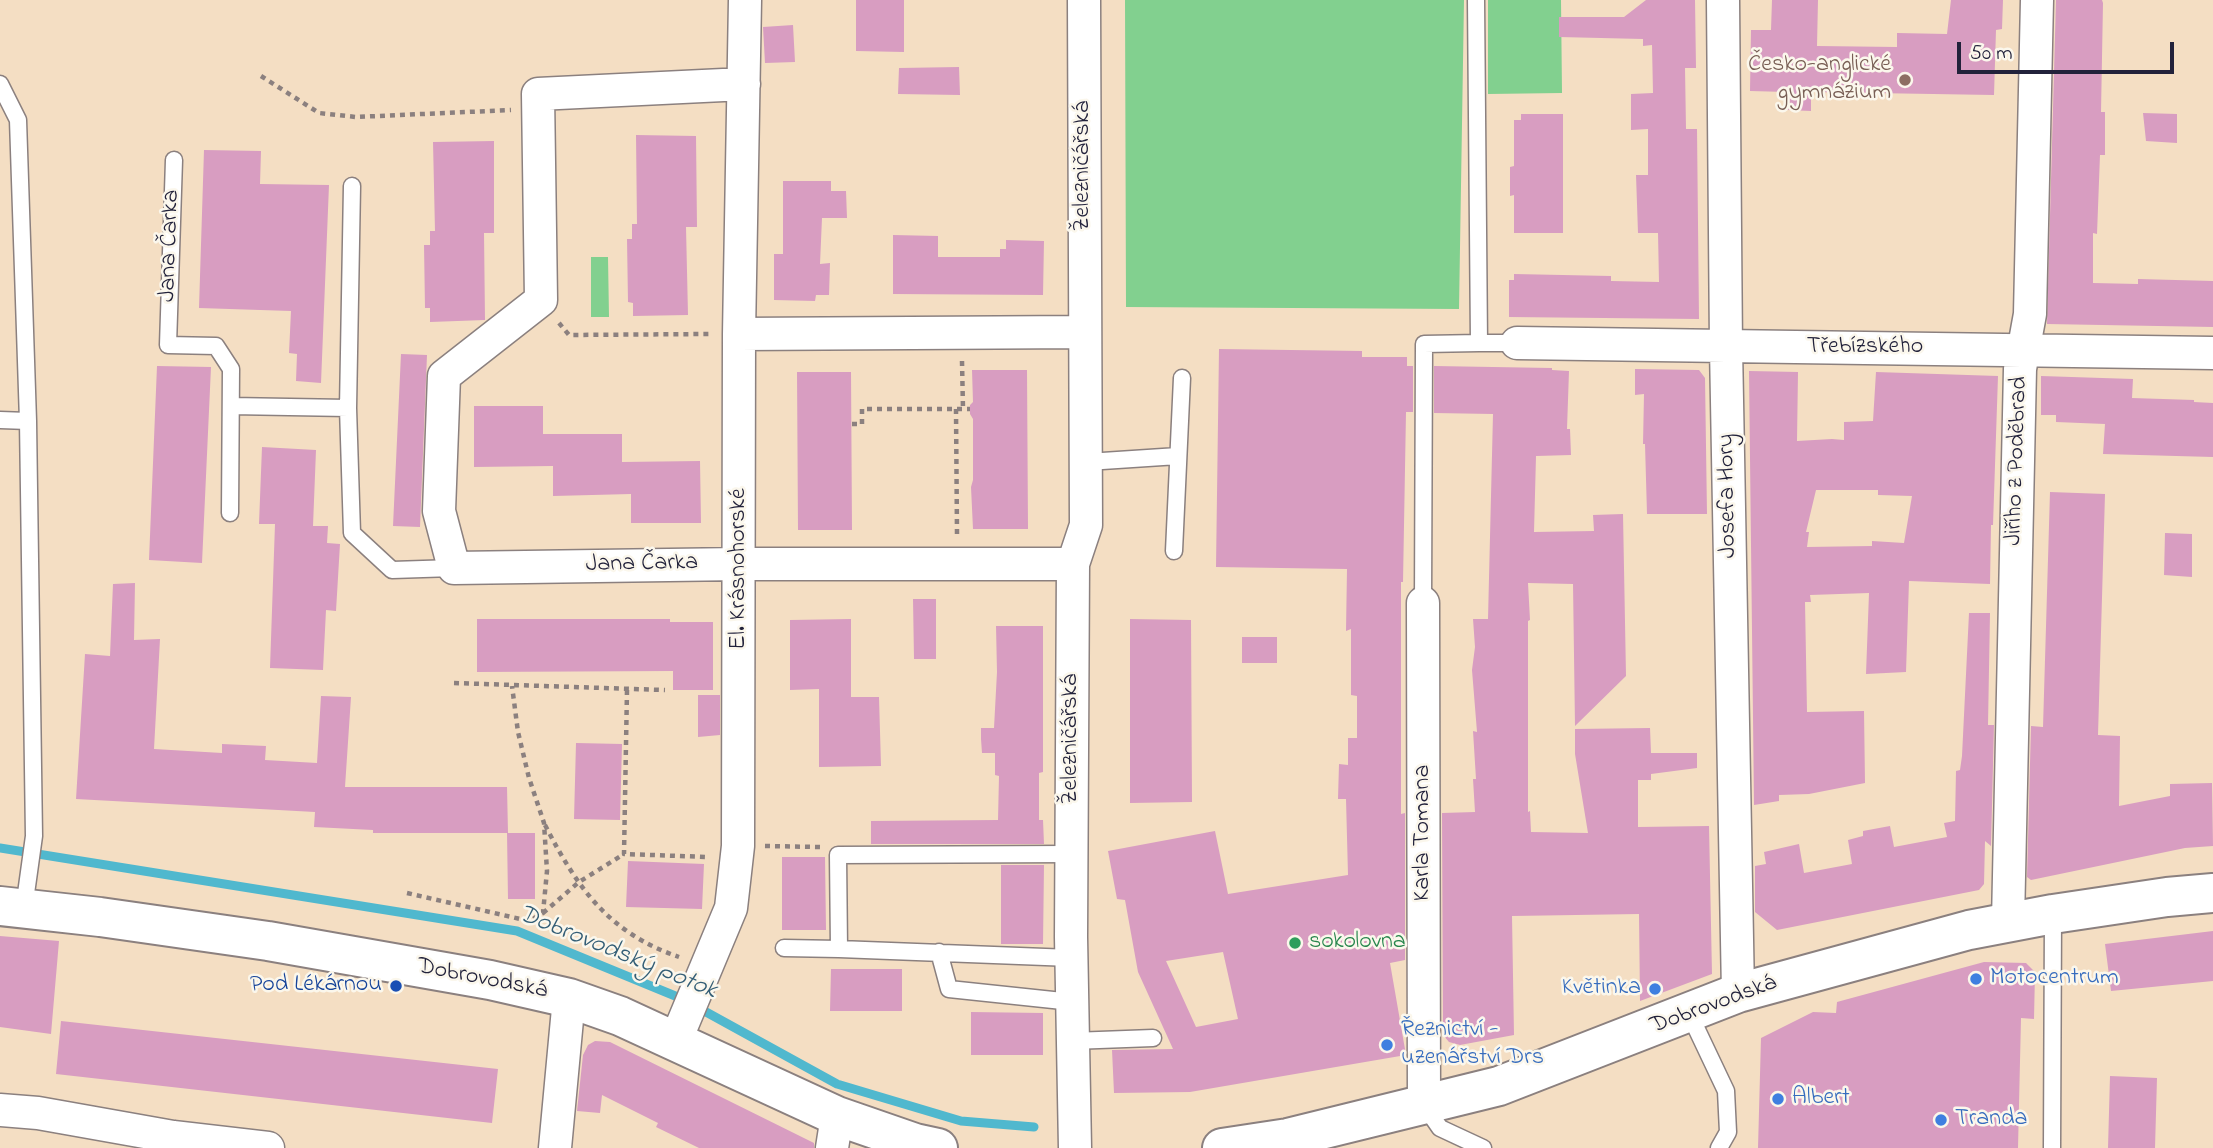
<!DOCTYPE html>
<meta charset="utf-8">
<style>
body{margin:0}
#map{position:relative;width:2213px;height:1148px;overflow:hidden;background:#f4dec3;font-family:"Indie Flower",sans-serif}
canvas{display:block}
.scale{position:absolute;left:1957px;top:42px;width:217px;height:32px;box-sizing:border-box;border:4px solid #22223b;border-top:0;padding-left:9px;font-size:21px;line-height:24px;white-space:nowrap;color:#22223b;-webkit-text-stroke:5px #fbf7ec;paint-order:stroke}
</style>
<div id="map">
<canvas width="2213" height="1148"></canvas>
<div class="scale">50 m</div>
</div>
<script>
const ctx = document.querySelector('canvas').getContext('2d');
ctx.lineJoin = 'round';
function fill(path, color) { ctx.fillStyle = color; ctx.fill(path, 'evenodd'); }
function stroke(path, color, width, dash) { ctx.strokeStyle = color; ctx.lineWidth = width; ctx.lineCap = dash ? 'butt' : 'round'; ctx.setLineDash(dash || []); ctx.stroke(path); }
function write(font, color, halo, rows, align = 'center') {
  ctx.font = font + ' "Indie Flower",sans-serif'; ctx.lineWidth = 5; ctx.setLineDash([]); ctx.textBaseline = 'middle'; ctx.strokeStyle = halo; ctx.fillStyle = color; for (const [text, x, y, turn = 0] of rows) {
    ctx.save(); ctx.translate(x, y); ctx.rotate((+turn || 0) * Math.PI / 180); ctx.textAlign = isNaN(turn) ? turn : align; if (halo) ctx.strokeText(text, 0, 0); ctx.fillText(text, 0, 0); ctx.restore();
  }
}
const green = new Path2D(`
 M1125 0H1464L1459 309 1126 307Z
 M1488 0H1561L1562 93 1488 94Z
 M591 257H608L609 317H591Z`);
const stream = new Path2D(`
 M0 848 517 931 685 1000
 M697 1007 837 1084 961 1121 1034 1127`);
const building = new Path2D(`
 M856 0H904V52L856 51Z
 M1646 0H1695L1696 68H1685L1686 129H1697L1699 319 1509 317V280H1514V274L1611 276V281L1659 282 1658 233H1638L1636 175H1648V129L1631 130V94L1653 93 1652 45 1643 46V39L1559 37V17H1624Z
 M1772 0H1818L1817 46 1897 47V33L1947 34 1951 0H2003L2002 29 1996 30 1994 95 1811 92V111L1787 110V92L1750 91 1751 30H1771Z
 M2056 0H2102L2103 3 2101 112H2105V155H2100L2097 234 2093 233V283L2138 284V279L2213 281V327L2047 324Z
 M793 25 795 62 765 63 763 27Z
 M959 67 960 95 898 94 899 68Z
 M2143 113 2177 114V143L2146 141Z
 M1521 114H1563V233H1514V195L1510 196V167L1514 166V120H1521Z
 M636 135 696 136 697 227H686L688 315 633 316V303L628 302 627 239H632V224H637Z
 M494 141V233H484L485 320 430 322V308H425L424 245H430V231H435L433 142Z
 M204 150 261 151 260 184 329 185 321 383 296 381 297 354 289 353 291 311 199 308Z
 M783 181H831V191H846L847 218H822L820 264 830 263 829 295H816L815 301 774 300V254H783Z
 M893 235 938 236V257H1000V249H1006V240L1044 241 1043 295 893 294Z
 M1219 349 1362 351V357H1407V366H1413V412H1406L1403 582H1401V814L1405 813V960L1390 963 1406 1055 1190 1092 1114 1093 1112 1050 1173 1049 1138 972 1125 900 1117 899 1108 851 1215 831 1228 894 1348 875 1346 799H1338L1339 764 1348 765V738H1357V696L1351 695V629L1346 631 1347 569 1216 567ZM1223 952 1238 1019 1196 1027 1166 961Z
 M401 354 427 355 420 527 393 526Z
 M157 366 211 367 202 563 149 560Z
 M1434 366 1552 368V370L1569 371 1567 429H1570L1571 455 1536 456 1534 532 1594 531 1593 515 1623 514 1626 676 1575 726 1573 584 1528 583 1530 620 1528 621V812L1530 811 1531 832 1588 833 1575 754V729L1650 728 1651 753H1697V768L1651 774V780H1638V827L1709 826 1712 974 1640 1001 1639 914 1512 916 1514 1035 1460 1045 1449 1042 1443 1035 1442 813 1475 812 1473 779H1476L1473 731 1477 732 1472 670 1475 647 1473 619H1488L1493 414 1434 413Z
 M1635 369 1699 370 1705 378 1707 514H1647L1645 444H1643L1644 394 1635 395Z
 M972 370H1027L1028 529H973L971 487 973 480V419L970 414V405L973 402Z
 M1749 371 1798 372 1797 441 1832 439 1844 440V422L1873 421 1876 372 1998 376 1993 525H1991L1990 584 1909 581 1906 672 1866 674 1869 593 1810 595 1811 602H1805L1807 712 1864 711 1865 783 1809 794 1779 795V801L1754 805ZM1816 490H1878V495L1912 496 1904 543 1872 541V546L1807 547 1809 532H1806Z
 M797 372H851L852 530H798Z
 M2041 376 2133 379 2132 398 2194 400V402L2213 403V457L2103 454 2105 424 2056 422V415H2041Z
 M474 406H543V434H622V462L700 461 701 523H631V494L553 496V466L474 467Z
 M262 447 316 450 313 526H328L327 543 340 544 336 611 326 610 323 670 270 668 275 524H259Z
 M2050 492 2105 494 2098 735 2120 736 2119 806 2170 796V784L2212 783 2213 846 2185 848 2031 880 2027 877 2031 726 2043 727Z
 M2165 533 2192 534V577L2164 575Z
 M135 583 134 640 160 639 154 749 222 753V744L266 746 265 760 317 763 321 696 351 697 345 787H507L508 833H535V899H508L507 833H373V830L314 827 315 812 76 799 85 654 110 656 113 584Z
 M913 599H936V659H914Z
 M1969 613H1990L1988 725H1994L1991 846 1985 841 1984 884 1979 890 1777 930 1755 912V866L1766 864 1764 852 1799 844 1804 873 1852 864 1848 840 1863 836V831L1890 826 1894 847 1947 837 1944 823 1955 821 1956 771 1960 770 1962 756Z
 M477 619H670V622H713V690H673V671L477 672Z
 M851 619V697H879L881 766 819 767V689L790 690V620Z
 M1130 619 1191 620 1192 802 1130 803Z
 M996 626H1043V772L1039 773V820H1043L1044 844H871V821L998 820 999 776 995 775V753H982L981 739V728H994L997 672Z
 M1242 637H1277V663H1242Z
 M698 695H720V735L698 737Z
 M576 743 622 744 620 820 574 819Z
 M782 857H825L826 930H782Z
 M628 861 704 864 702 909 626 907Z
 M1001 865H1044L1043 944H1001Z
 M2213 931V981L2111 991 2105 944Z
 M0 936 59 941 51 1034 0 1027Z
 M1984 962 2026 963 2035 972 2034 1019 2021 1018 2018 1148H1758L1761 1038 1813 1012 1836 1013 1837 1002Z
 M831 969H902V1011H830Z
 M971 1012 1043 1013V1055H971Z
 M61 1021 498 1069 492 1123 56 1074Z
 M595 1041 610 1042 814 1143V1148H699L656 1127 658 1123 602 1095 600 1113 577 1111 583 1055 588 1045Z
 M2110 1076 2157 1078 2155 1148H2108Z`);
const path = new Path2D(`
 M261 76 319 113 356 117 511 110
 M559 323 569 335 709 334
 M962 361 963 409
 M956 409 957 534
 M852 424H862V409H970
 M454 683 665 690
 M627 690 624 854 708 857
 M545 825C578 889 609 933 679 957
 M765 846 820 847
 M407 893 529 921 543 913 547 871 544 823 529 778 518 732 512 686
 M543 913 579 882 624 854`);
const lane = new Path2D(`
 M1476 0 1479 343H1517
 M0 84 18 120 28 421 34 836 24 908
 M174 160 168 345 216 346 231 369 230 513
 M352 186 348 408 352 533 392 570 454 568
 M231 406 348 408
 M0 420 28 421
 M1087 462 1178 456
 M1174 551 1182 378
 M1423 603 1424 344 1479 343
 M1071 854 838 855 839 949 1071 958
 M784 948 839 949
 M939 952 949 989 1072 1002
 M1689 1013 1726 1091 1728 1132 1719 1148
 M1072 1041 1153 1038
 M1424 1105 1440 1128 1483 1148
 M2052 1148 2053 914`);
const street = new Path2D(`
 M1723 0 1726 347 1738 993
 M744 84 538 94 541 300 444 376 439 511 454 568 740 564H1073
 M739 334 1084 332
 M1517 343 2213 353
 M1423 603 1424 1105
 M2008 922 2020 369 2030 314 2037 0
 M675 1042 731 908 738 846 739 334 745 0
 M0 1110 38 1113 173 1137 268 1148
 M555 1148 569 998
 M832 1148 837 1116
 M1075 1148 1071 937 1073 564 1086 525 1084 0`);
const secondary = new Path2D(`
 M0 906 100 917 268 941 490 980 569 998 620 1016 837 1116 915 1143 938 1148
 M1222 1148 1288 1138 1499 1086 1738 993 1969 930 2053 914 2167 897 2213 893`);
const markers = [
 [1905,80,7,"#8d6e63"],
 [1295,943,7,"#2e9e5b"],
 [1976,979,7,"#3f7fe0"],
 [396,986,7,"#1a4fb4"],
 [1655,989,7,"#3f7fe0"],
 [1387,1045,7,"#3f7fe0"],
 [1778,1099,7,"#3f7fe0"],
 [1941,1120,7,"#3f7fe0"]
];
const educationNames = [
 ["Česko-anglické",1891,66],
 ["gymnázium",1891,94]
];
const streetNames = [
 ["Železničářská",1084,166,-90],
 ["Jana Čarka",171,246,-88],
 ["Třebízského",1865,348],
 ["Jiřího z Poděbrad",2018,461,-88],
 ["Josefa Hory",1729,496,-91],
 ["Jana Čarka",642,565,-1],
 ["El. Krásnohorské",740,569,-90],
 ["Železničářská",1072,739,-90],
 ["Karla Tomana",1424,833,-90],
 ["Dobrovodská",482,980,11],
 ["Dobrovodská",1714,1006,-20]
];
const leisureNames = [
 ["sokolovna",1309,943]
];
const shopNames = [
 ["Motocentrum",1990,979],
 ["Květinka",1641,989,"right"],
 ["Řeznictví -",1401,1031],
 ["uzenářství Drs",1401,1059],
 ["Albert",1792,1099],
 ["Tranda",1955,1120]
];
const transitNames = [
 ["Pod Lékárnou",382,986]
];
const waterNames = [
 ["Dobrovodský potok",617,954,22]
];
fill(green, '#82d08f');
stroke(stream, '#50b8ce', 9);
fill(building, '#d89dc1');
stroke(lane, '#8b807f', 19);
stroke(street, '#8b807f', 35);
stroke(secondary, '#8b807f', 42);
stroke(path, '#8b807f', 4.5, [5, 5]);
stroke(lane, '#fff', 16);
stroke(street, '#fff', 32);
stroke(secondary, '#fff', 38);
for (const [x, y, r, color] of markers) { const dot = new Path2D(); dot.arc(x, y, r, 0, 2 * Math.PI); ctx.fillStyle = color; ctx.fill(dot); stroke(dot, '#fbf7ec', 2.5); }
write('24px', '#785e54', '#fbf7ec', educationNames, 'right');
write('24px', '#22223b', '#fbf7ec', streetNames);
write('24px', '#27864d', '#fbf7ec', leisureNames, 'left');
write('24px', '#366cbe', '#fbf7ec', shopNames, 'left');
write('24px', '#164399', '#fbf7ec', transitNames, 'right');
write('italic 26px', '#345e76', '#fbf7ec', waterNames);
</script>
